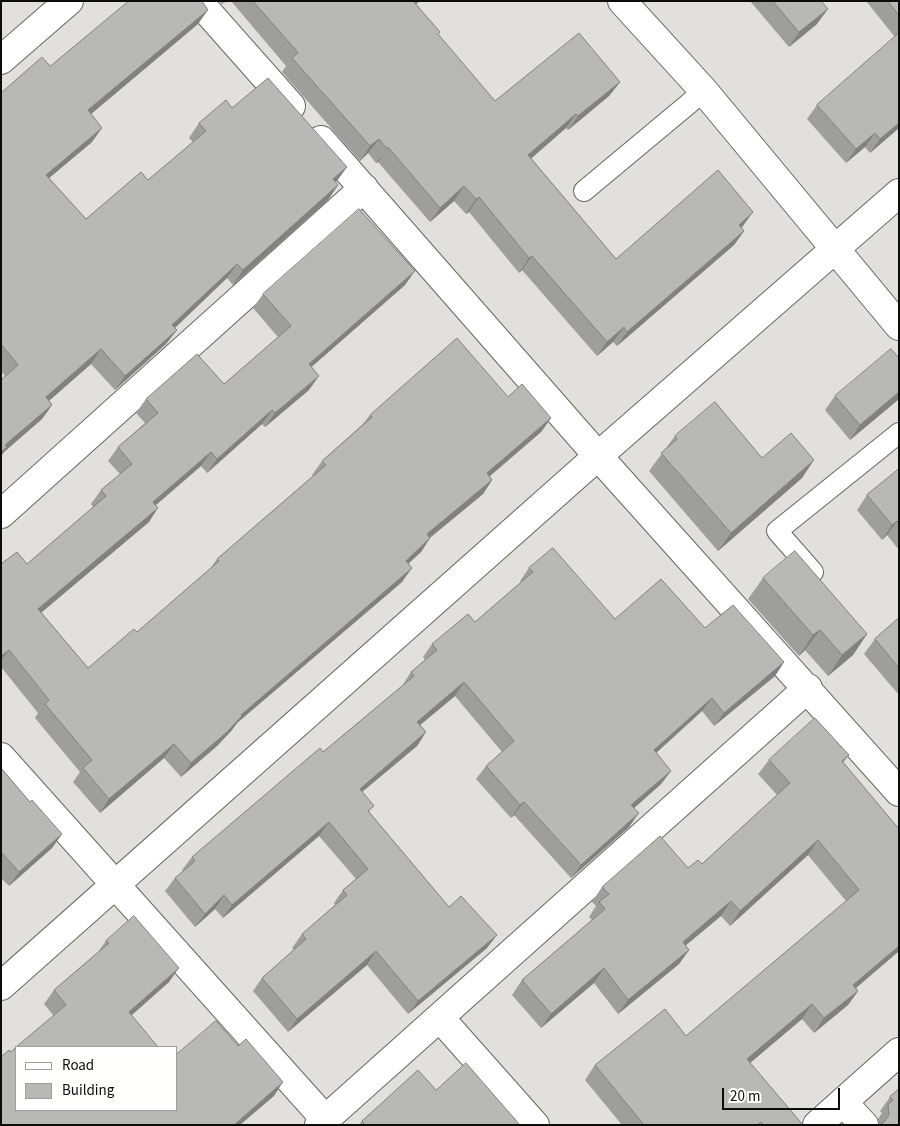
<!DOCTYPE html>
<style>
body{margin:0}
#map{position:relative;width:900px;height:1126px;overflow:hidden;background:#e1e0dc;font-family:"Source Sans 3",sans-serif}
canvas{display:block}
.frame{position:absolute;inset:0;border:2px solid #0c0c0b;pointer-events:none}
.legend{position:absolute;left:15px;top:1046px;width:162px;height:65px;box-sizing:border-box;background:#fffffe;border:1px solid #9e9e9d;margin:0;padding:6px 9px;list-style:none;font-size:15px;color:#0c0c0b}
.legend li{display:flex;align-items:center;gap:10px;height:25px}
.legend b{width:25px;border:1px solid #9e9e9d}
.scale{position:absolute;left:722px;top:1088px;width:118px;height:22px;box-sizing:border-box;border:2px solid #0c0c0b;border-top:0;padding-left:6px;font-size:15px;line-height:18px;white-space:nowrap;color:#0c0c0b;-webkit-text-stroke:4px #fffffe;paint-order:stroke}
</style>
<div id="map">
<canvas width="900" height="1126"></canvas>
<div class="frame"></div>
<ul class="legend">
<li><b style="height:6px;background:#fff"></b>Road</li>
<li><b style="height:14px;background:#b8b8b4"></b>Building</li>
</ul>
<div class="scale">20 m</div>
</div>
<script>
const ctx = document.querySelector('canvas').getContext('2d');
ctx.lineJoin = 'round';
function stroke(path, color, width, dash) { ctx.strokeStyle = color; ctx.lineWidth = width; ctx.lineCap = dash ? 'butt' : 'round'; ctx.setLineDash(dash || []); ctx.stroke(path); }
function fill(path, color) { ctx.fillStyle = color; ctx.fill(path, 'evenodd'); }
const lane = new Path2D(`
 M584 191 704 91
 M813 572 777 531 899 433`);
const street = new Path2D(`
 M198 1 291 106
 M622 1 704 91 899 326
 M1 60 69 1
 M321 140 598 456 899 792
 M1 514 364 188
 M1 757 325 1119
 M1 986 598 456 899 193
 M440 1018 535 1125
 M843 1102 864 1125
 M319 1125 808 688
 M817 1125 899 1052`);
const wall = new Path2D(`
 M219 1H228L222 4Z
 M231 1H420L416 4 438 35 495 101 620 82 609 96 568 130 566 128 531 158 616 259 743 226 742 228 744 231 734 245 617 346 613 342 597 356 522 270 519 273 469 212 466 214 454 201 430 222 378 162 376 163 368 153 360 161 282 72 286 66Z
 M750 1H821L817 24 789 47Z
 M866 1H899V128L870 153 865 147 846 163 807 119 817 105 895 37Z
 M198 24 91 114 92 142 49 178 86 219 148 180 193 142 189 138 199 123 232 108 347 167 335 182 338 185 328 200 233 285 227 278 175 328 177 330 166 344 115 390 91 364 49 401 52 405 42 419 4 452 1 456V380L5 376 1 371V93L50 66Z
 M405 285 311 367 309 390 265 427 262 424 207 473 201 466 156 505 149 522 41 612 88 668 137 632 210 569 217 559 313 476 312 475 322 461 362 425 370 415 508 397 551 418 541 432 490 476 492 480 483 494 430 538 421 552 409 563 402 582 237 723 232 730 217 746 181 777 164 758 100 813 73 782 80 772 35 718 38 713 1 667V564H27L93 507 91 504 101 490 120 474 108 461 118 447 145 423 136 413 146 399 224 384 278 337 253 308 263 294Z
 M899 358V399L850 440 825 410 835 396Z
 M675 436 762 458 802 478 718 551 649 471Z
 M899 469V550L887 535 882 540 857 510 867 495Z
 M529 568 615 619 705 628 784 662 775 676 714 726 702 711 656 753 671 771 661 784 634 808 629 827 571 878 514 815 511 818 476 779 486 766 502 752 455 696 420 725 426 732 417 746 362 792 370 813 449 907 487 948 408 1014 367 965 288 1032 253 991 262 978 294 950 292 948 302 934 335 905 334 903 343 890 356 879 319 836 223 918 215 909 195 927 165 891 175 878 183 871 182 870 192 857 323 752 402 686 411 672 425 660 423 657 432 644 475 622 521 582 520 581Z
 M763 578 867 634 853 655 828 676 805 650 799 656 748 599Z
 M899 618V695L864 654 875 639Z
 M849 755 843 763 899 829V952H898L856 988 858 991 848 1005 814 1033 802 1019 750 1063 803 1125H622L585 1080 595 1065 686 1036 846 901 808 855 730 926 721 916 686 945 689 950 679 964 618 1014 594 983 541 1028 512 995 522 980 592 920 589 917 596 906 592 902 602 887 688 868 702 864 777 795 758 774 769 760Z
 M1 768 30 802 62 834 52 848 9 886 1 878Z
 M106 941 169 982 131 1016H54L44 1004 54 990 98 952Z
 M899 1089V1125H879L878 1119 882 1113 880 1111 890 1097Z
 M436 1090 520 1125H359L362 1121Z`);
const shadedWall = new Path2D(`
 M413 1H420L403 15Z
 M828 9 817 24 789 47 799 32Z
 M208 10 198 24 78 125 88 110Z
 M620 82 609 96 568 130 578 116Z
 M576 114 566 128 518 170 528 155Z
 M899 123V128L870 153 880 139Z
 M102 128 92 142 36 189 46 175Z
 M875 133 865 147 846 163 856 149Z
 M379 139 368 153 360 161 370 146Z
 M388 147 378 162 376 163 387 149Z
 M347 167 337 181 322 194 333 179Z
 M338 185 328 200 233 285 243 270Z
 M464 186 454 201 430 222 440 208Z
 M479 197 469 212 466 214 476 199Z
 M753 212 743 226 729 239 739 225Z
 M744 231 734 245 617 346 627 332Z
 M532 256 522 270 519 273 529 258Z
 M237 264 227 278 162 340 172 325Z
 M415 271 405 285 299 378 309 364Z
 M624 327 613 342 597 356 607 342Z
 M177 330 166 344 115 390 125 376Z
 M101 349 91 364 36 412 46 397Z
 M319 376 309 390 265 427 275 413Z
 M899 392V399L850 440 860 425Z
 M52 405 42 419 4 452 1 456V451L5 445Z
 M272 410 262 424 207 473 217 459Z
 M551 418 541 432 477 487 487 473Z
 M211 452 201 466 143 516 153 502Z
 M814 460 802 478 718 551 731 533Z
 M492 480 483 494 417 548 427 534Z
 M158 508 149 522 29 623 38 609Z
 M897 521 887 535 882 540 892 525Z
 M430 538 421 552 396 575 406 561Z
 M412 568 402 582 237 723 232 730 217 746 181 777 191 763 241 715Z
 M820 630 805 650 799 656 813 635Z
 M867 634 853 655 828 676 842 655Z
 M9 650 1 660V656Z
 M784 662 775 676 714 726 724 713Z
 M464 682 455 696 408 735 417 722Z
 M712 698 702 711 644 764 654 750Z
 M426 732 417 746 350 802 360 789Z
 M174 744 164 758 100 813 109 799Z
 M671 771 661 784 622 819 631 805Z
 M524 802 514 815 511 818 520 805Z
 M639 813 629 827 571 878 581 865Z
 M329 822 319 836 223 918 232 905Z
 M62 834 52 848 9 886 19 872Z
 M818 840 808 855 730 926 740 911Z
 M224 895 215 909 195 927 205 914Z
 M731 901 721 916 673 956 683 942Z
 M497 935 487 948 408 1014 418 1001Z
 M899 946V951L843 999 853 985Z
 M689 950 679 964 618 1014 628 1000Z
 M376 951 367 965 288 1032 297 1019Z
 M179 968 169 982 119 1026 129 1012Z
 M604 968 594 983 541 1028 551 1014Z
 M858 991 848 1005 814 1033 824 1018Z
 M812 1004 802 1019 737 1074 747 1059Z
 M283 1082 274 1096 240 1125H234Z`);
const building = new Path2D(`
 M129 1H202L208 10 88 110 102 128 46 175 86 219 141 172 148 180 206 131 199 123 226 100 232 108 268 78 347 167 333 179 338 185 243 270 237 264 172 325 177 330 125 376 101 349 46 397 52 405 5 445 7 447 1 452V380L18 365 1 344V93L42 57 50 66Z
 M253 1H413L440 32 438 34 495 101 579 33 620 82 578 116 576 114 528 155 616 259 718 170 753 212 739 225 744 231 627 332 624 327 607 342 532 256 529 258 479 197 476 199 464 186 440 208 388 147 387 149 379 139 370 146 292 58 298 53Z
 M773 1H821L828 9 799 32Z
 M888 1H899V15Z
 M899 33V123L880 139 875 133 856 149 817 105Z
 M359 209 415 271 309 364 319 376 275 413 272 410 217 459 211 452 153 502 158 508 38 609 88 668 134 629 137 632 219 561 217 559 326 465 322 461 372 417 370 415 457 338 508 397 522 384 551 418 487 473 492 480 427 534 430 538 406 561 412 568 241 715 242 716 227 732 191 763 174 744 109 799 83 768 92 760 45 704 49 700 9 650 1 656V564L17 552 27 564 106 496 101 490 132 464 118 447 158 413 146 399 197 354 224 384 291 326 263 294Z
 M891 349 899 358V392L860 425 835 396Z
 M715 402 762 458 791 433 814 460 731 533 661 453 677 439 675 436Z
 M899 469V523L897 521 892 525 867 495Z
 M553 548 615 619 661 579 705 628 733 605 784 662 724 713 712 698 654 750 671 771 631 805 639 813 581 865 524 802 520 805 486 766 514 741 464 682 417 722 426 732 360 789 374 806 368 811 449 907 461 896 497 935 418 1001 376 951 297 1019 262 978 306 939 302 934 347 895 343 890 368 869 329 822 232 905 224 895 205 914 175 878 195 861 192 857 320 748 323 752 414 676 411 672 437 650 432 644 468 614 475 622 533 572 529 568Z
 M795 551 867 634 842 655 820 630 813 635 763 578Z
 M899 618V668L875 639Z
 M815 718 849 755 842 761 899 829V946L853 985 858 991 824 1018 812 1004 747 1059 803 1125H764L761 1122 757 1125H644L595 1065 665 1009 686 1036 859 890 818 840 740 911 731 901 683 942 689 950 628 1000 604 968 551 1014 522 980 605 909 599 902 609 894 602 887 660 836 688 868 698 860 702 864 790 783 769 760Z
 M1 768 30 802 32 800 62 834 19 872 1 852Z
 M134 916 179 968 129 1012 158 1047H16L66 1005 54 990 109 943 106 941Z
 M216 1021 238 1046 246 1039 283 1082 234 1125H1V1057L9 1050 11 1052 16 1047V1110H176V1055Z
 M466 1063 520 1125H365L362 1121 418 1070 436 1090Z
 M899 1089V1125H879L884 1122 889 1115 888 1105 893 1100 890 1097Z`);
stroke(lane, '#666662', 22);
stroke(street, '#666662', 30);
stroke(lane, '#fff', 20);
stroke(street, '#fff', 28);
fill(wall, '#9e9e9b');
fill(shadedWall, '#81817e');
fill(building, '#b8b8b4');
stroke(building, '#81817e', 1);
</script>
